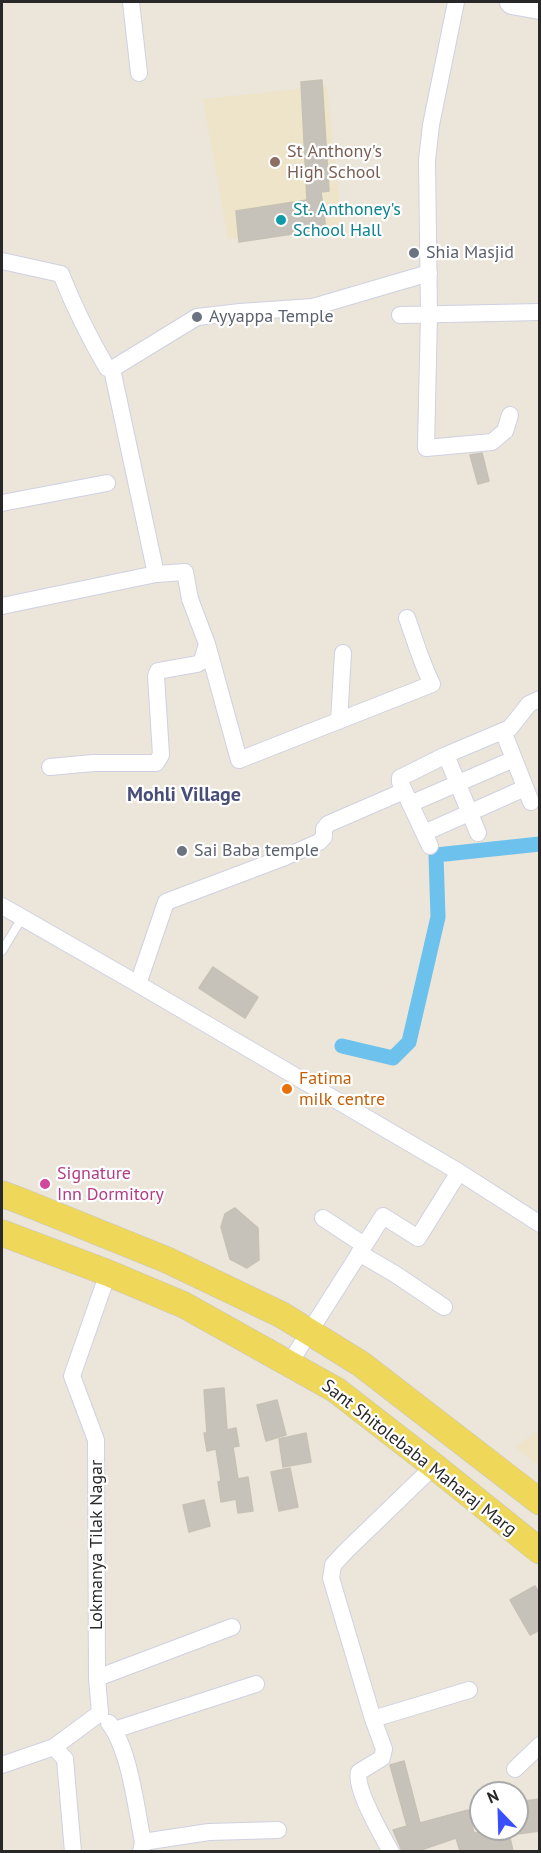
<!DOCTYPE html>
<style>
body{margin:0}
#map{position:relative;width:541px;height:1853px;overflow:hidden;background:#ebe5da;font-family:"PT Sans",sans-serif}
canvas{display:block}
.frame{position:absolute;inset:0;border:3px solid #282828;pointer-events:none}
.north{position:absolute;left:469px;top:1781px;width:60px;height:60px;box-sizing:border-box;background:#fff;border:2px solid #a9a9a9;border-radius:50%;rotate:337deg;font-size:16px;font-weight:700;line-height:24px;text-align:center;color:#282828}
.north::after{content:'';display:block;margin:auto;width:21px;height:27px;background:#394ff9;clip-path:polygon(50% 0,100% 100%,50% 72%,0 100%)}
</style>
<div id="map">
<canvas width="541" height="1853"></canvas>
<div class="frame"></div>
<div class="north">N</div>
</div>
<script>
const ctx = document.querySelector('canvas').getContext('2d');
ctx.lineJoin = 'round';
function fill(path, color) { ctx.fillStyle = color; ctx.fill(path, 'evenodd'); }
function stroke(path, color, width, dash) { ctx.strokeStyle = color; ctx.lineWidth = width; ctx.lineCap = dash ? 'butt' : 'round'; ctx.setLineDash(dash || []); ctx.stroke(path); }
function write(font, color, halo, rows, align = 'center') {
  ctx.font = font + ' "PT Sans",sans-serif'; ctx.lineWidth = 4.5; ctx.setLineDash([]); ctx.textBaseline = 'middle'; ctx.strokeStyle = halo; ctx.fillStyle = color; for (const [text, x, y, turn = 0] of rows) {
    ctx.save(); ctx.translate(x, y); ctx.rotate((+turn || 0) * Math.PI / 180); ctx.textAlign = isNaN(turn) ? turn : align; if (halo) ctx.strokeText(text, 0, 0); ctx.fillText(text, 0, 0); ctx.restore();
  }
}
const education = new Path2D(`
 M327 86 342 225 228 239 203 99Z
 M539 1430V1466L515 1447Z`);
const canal = new Path2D(`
 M342 1046 393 1058 409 1042 438 917 436 855 540 844`);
const building = new Path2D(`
 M322 80 329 191 321 192 326 229 239 242 236 211 307 200 301 82Z
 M482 453 489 481 478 484 470 455Z
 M213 967 258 997 245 1018 199 988Z
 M235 1208 258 1228 259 1260 247 1268 230 1259 221 1227 225 1214Z
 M224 1388 227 1430 236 1428 239 1446 233 1447 238 1479 248 1477 253 1511 238 1513 236 1499 221 1502 218 1482 221 1481 216 1449 207 1451 204 1433H207L204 1390Z
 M277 1400 286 1435 266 1441 257 1405Z
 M306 1433 311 1462 283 1467 279 1439Z
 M290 1468 298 1507 279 1511 271 1472Z
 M204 1500 210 1526 189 1532 183 1505Z
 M535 1586 540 1594V1630L530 1635 510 1600Z
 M404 1761 420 1823 468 1810 474 1833 508 1829 513 1851H460L456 1838 418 1851H402L393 1830 407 1826 390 1765Z
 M540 1799V1831L517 1834V1802Z`);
const service = new Path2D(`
 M2 951 22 918`);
const minor = new Path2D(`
 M131 2 139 73
 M456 2 431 125 427 160 429 314 426 448 492 442 505 431 510 415
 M2 261 61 274C74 307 89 337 107 368L112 369 156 574
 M400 315 540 312
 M112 369 197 317 240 312 313 307 429 273
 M2 503 107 483
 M2 606 156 574 185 572 190 599 207 644 239 760 432 684C421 662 415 640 407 618
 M339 721 343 653
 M503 731 531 802
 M446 755 478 833
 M50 767 93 763H156L161 755 156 676 158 671 197 664 202 661 207 644
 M410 804 514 759
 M424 833 525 788
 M430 846 400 782V778L446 755 510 728 529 704 540 699
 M2 906 138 984 459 1172 540 1224
 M138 984 166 902 285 857 319 842 324 837V829L328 824 404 791
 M323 1218 364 1245
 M359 1253 395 1274 444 1307
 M289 1364 383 1216 418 1238 459 1172
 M97 1678 232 1627
 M373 1719 469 1690
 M109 1723C130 1750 136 1808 143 1842L141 1852
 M114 1730 256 1684
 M54 1747 65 1759 73 1852
 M2 1765 54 1747 100 1713 97 1678 96 1440 72 1376 108 1273
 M515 1769 540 1745
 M143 1842 209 1832 278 1830
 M391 1852C382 1835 354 1788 359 1772L382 1758 384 1749 373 1719 331 1578 333 1565 347 1550 434 1466`);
const secondary = new Path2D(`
 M512 2 540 7`);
const primary = new Path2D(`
 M2 1194 21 1201 167 1260 282 1315 361 1364 540 1502
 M2 1233 108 1273 184 1305 336 1390 434 1466 540 1551`);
const markers = [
 [275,162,6,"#8d6e63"],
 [281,220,6,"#0f9aa8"],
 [414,253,6,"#6b7280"],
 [197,317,6,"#6b7280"],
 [182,851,6,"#6b7280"],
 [287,1089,6,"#e8710a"],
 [45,1184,6,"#d1479c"]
];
const educationNames = [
 ["St Anthony's",287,152],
 ["High School",287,173]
];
const cultureNames = [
 ["St. Anthoney's",293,210],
 ["School Hall",293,231]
];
const worshipNames = [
 ["Shia Masjid",426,253],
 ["Ayyappa Temple",209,317],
 ["Sai Baba temple",194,851]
];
const foodNames = [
 ["Fatima",299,1079],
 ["milk centre",299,1100]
];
const hotelNames = [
 ["Signature",57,1174],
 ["Inn Dormitory",57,1195]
];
const streetNames = [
 ["Sant Shitolebaba Maharaj Marg",419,1458,38],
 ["Lokmanya Tilak Nagar",97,1545,-90]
];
const neighbourhoodNames = [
 ["Mohli Village",184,795]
];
fill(education, '#ede4c9');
stroke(canal, '#6cc2ed', 15);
fill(building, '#c6c2ba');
stroke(building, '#c6c1b4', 1.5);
stroke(service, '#cfd1e2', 10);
stroke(minor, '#cfd1e2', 18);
stroke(secondary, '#cfd1e2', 26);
stroke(primary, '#c7c7c7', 27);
stroke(service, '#fff', 8);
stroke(minor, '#fff', 16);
stroke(secondary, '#fff', 24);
stroke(primary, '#efd75a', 26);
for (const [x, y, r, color] of markers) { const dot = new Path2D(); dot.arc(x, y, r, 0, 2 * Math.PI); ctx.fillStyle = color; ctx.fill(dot); stroke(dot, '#fff', 2); }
write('18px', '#785e54', '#fff', educationNames, 'left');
write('18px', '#0d838f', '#fff', cultureNames, 'left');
write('18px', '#5b616d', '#fff', worshipNames, 'left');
write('18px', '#c56008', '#fff', foodNames, 'left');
write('18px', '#b23c85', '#fff', hotelNames, 'left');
write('18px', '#282828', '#fff', streetNames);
write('bold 20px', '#494e78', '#fff', neighbourhoodNames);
</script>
